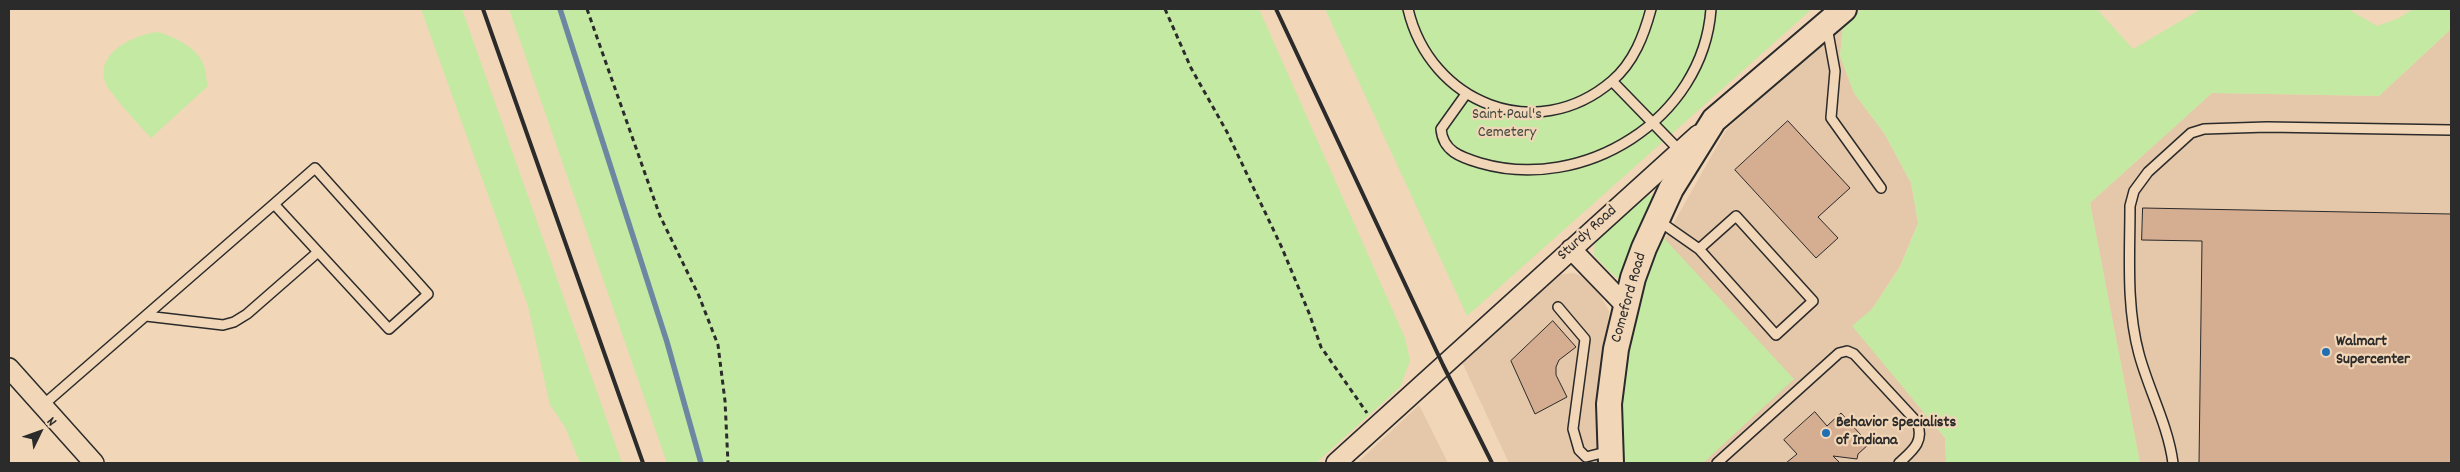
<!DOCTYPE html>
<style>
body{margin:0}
#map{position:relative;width:2460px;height:472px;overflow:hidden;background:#f1d6b8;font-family:Dekko,sans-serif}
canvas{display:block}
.frame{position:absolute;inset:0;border:10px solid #2b2b2b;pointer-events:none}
.north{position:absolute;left:15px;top:407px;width:50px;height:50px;-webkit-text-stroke:4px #f1d6b8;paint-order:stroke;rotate:48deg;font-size:14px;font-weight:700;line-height:20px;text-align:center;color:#2b2b2b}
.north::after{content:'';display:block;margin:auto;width:18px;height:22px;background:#2b2b2b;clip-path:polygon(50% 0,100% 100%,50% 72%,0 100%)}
</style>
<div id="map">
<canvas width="2460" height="472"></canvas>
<div class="frame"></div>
<div class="north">N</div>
</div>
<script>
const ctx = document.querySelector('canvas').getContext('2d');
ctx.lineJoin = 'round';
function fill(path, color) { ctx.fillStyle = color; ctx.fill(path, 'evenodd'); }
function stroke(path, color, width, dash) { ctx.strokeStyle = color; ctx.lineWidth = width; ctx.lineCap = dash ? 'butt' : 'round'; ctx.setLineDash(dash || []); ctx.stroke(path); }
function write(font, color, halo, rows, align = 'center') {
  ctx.font = font + ' Dekko,sans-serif'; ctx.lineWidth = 4.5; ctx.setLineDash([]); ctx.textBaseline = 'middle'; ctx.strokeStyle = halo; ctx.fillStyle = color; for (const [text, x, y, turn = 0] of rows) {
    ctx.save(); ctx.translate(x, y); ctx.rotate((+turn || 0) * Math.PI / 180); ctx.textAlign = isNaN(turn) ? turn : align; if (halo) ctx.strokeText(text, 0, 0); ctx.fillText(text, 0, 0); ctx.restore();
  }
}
const built = new Path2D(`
 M1843 25 1840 56 1854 93 1884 133 1911 183 1918 223 1900 266 1872 309 1853 326 1945 438 1946 461 1944 463H1629L1649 267 1726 130Z
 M2451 29V463H2140L2090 203 2212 93 2379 96Z
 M1573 273 1584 277 1597 290 1609 311 1601 392 1606 463H1509L1462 362 1557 275Z
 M1419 405 1448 463H1357Z`);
const green = new Path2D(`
 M421 9H462L622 463H580L565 427 550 405 528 306Z
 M509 9H1259L1405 338 1410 361 1400 387 1316 463H667Z
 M1325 9H1812L1467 316Z
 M1862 9H2097L2133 49 2201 9H2348L2377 26 2399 18 2413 9H2451V29L2379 96 2212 93 2090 203 2140 463H1944L1946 461 1945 438 1852 326 1872 309 1900 267 1918 223 1911 183 1884 133 1854 93 1840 56 1843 25Z
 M158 32C174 37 195 46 203 63 206 69 206 79 208 86L151 138C142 128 110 94 106 84 94 53 133 35 158 32Z
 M1648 195 1655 196 1651 207 1624 273 1618 278 1609 271 1594 255 1595 241Z
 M1663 237 1794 379 1703 463H1619L1618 433 1625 338 1653 246Z`);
const stream = new Path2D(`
 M560 9 667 342 701 463`);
const building = new Path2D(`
 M1788 121 1850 188 1818 217 1838 238 1816 258 1735 170Z
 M2143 208 2451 214V463H2199L2202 241 2142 240Z
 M1553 321 1576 347 1559 360 1556 367V375L1567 397 1535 414 1511 361Z
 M1815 412 1827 426 1841 413 1869 444 1858 454 1857 459 1833 456 1840 463H1786L1797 454 1784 440Z`);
const path = new Path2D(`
 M587 9 660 216 699 296 718 345 725 401 728 463
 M1165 9 1191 68 1227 132 1282 248 1309 313 1321 347 1367 413`);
const service = new Path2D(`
 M1408 9C1430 103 1536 146 1612 81 1634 62 1644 35 1651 9
 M1827 27 1835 71 1831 118 1881 188
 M1612 81 1680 151
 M1466 94 1441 129C1443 151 1460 157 1480 163 1583 193 1703 120 1711 9
 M1659 221 1699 249 1776 335 1813 301 1736 216 1699 249
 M1558 307 1585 339 1573 429 1579 450 1586 457 1610 451
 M146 316 223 325 234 322 247 314 318 252
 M42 406 274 204 389 329 428 294 315 168 274 204
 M1717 463 1839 353 1847 351 1854 354 1917 422C1925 442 1912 451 1899 463
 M2173 463C2168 425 2149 391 2139 354 2126 306 2130 255 2130 206L2134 191 2148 172 2191 133 2204 129 2267 127 2451 130`);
const minor = new Path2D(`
 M1571 249 1625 305
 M9 368 94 463
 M1336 463 1698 135`);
const tertiary = new Path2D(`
 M1611 463 1609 404 1616 349 1633 278 1644 248 1671 189 1714 120 1844 9`);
const rail = new Path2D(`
 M483 9 643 463
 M1276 9 1443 365 1492 463`);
const markers = [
 [2326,352,5,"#1f6fb2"],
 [1826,433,5,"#1f6fb2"]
];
const parkNames = [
 ["Saint Paul's",1507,116],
 ["Cemetery",1507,134]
];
const streetNames = [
 ["Sturdy Road",1588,234,-42],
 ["Comeford Road",1630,298,-74]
];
const poiNames = [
 ["Walmart",2336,343],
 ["Supercenter",2336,361],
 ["Behavior Specialists",1836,424],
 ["of Indiana",1836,442]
];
fill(built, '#e5c7a9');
fill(green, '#c4e9a3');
stroke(stream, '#6d87a2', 5.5);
fill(building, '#d5ad91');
stroke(building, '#2b2b2b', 1);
stroke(service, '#2b2b2b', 12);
stroke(minor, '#2b2b2b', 22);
stroke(tertiary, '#2b2b2b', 28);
stroke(path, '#2b2b2b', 3, [5, 4]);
stroke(service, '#f1d6b8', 9);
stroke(minor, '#f1d6b8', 19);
stroke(tertiary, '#f1d6b8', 24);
stroke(rail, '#2b2b2b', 4);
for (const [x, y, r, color] of markers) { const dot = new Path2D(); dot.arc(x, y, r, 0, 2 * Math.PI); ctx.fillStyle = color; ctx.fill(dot); stroke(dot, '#f1d6b8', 2); }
write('16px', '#42483d', '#f1d6b8', parkNames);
write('16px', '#2b2b2b', '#f1d6b8', streetNames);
write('bold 16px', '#2b2b2b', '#f1d6b8', poiNames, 'left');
</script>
